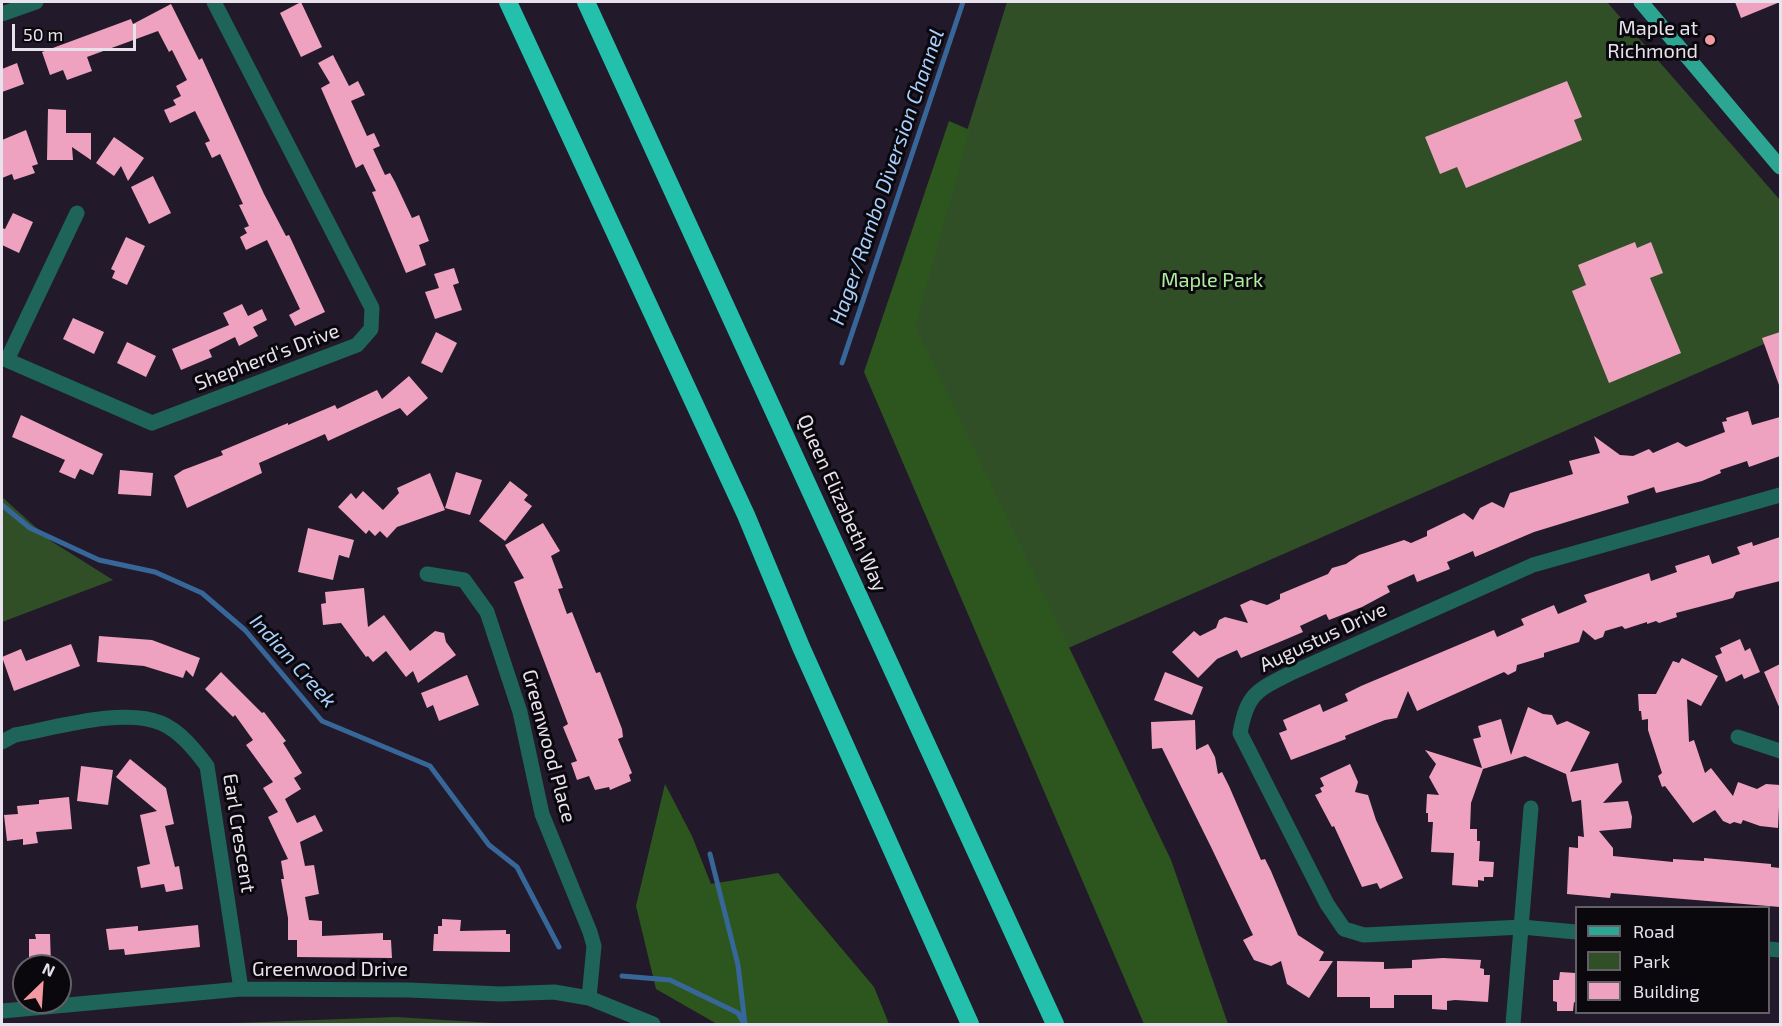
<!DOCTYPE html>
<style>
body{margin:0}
#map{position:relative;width:1782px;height:1026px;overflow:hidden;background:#221a2a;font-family:"Exo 2",sans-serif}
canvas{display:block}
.frame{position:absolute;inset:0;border:3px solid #e7e2ec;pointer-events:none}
.legend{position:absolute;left:1575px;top:906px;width:195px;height:108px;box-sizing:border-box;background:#0a070d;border:2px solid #625f66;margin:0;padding:8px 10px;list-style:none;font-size:18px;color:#e7e2ec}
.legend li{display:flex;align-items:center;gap:12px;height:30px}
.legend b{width:30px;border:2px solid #625f66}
.north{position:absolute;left:12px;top:954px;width:60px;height:60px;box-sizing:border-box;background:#0a070d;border:2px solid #625f66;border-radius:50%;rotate:25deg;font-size:16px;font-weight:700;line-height:24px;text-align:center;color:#e7e2ec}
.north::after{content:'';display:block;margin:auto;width:21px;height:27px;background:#f49aa0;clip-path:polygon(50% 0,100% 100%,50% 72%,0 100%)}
.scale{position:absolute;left:12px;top:24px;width:124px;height:27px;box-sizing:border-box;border:3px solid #e7e2ec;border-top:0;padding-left:8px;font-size:18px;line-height:21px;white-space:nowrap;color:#e7e2ec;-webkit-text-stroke:4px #0a070d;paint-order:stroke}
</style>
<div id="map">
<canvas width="1782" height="1026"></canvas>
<div class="frame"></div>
<ul class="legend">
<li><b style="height:8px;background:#2da593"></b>Road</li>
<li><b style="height:16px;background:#314f27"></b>Park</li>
<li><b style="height:16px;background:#eea2bf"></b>Building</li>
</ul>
<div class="north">N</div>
<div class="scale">50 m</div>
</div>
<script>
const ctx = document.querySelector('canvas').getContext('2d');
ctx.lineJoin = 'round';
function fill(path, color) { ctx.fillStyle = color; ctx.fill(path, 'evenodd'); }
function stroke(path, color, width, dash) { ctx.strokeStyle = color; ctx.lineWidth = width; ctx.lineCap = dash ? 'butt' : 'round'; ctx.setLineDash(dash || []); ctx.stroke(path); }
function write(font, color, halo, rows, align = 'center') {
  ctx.font = font + ' "Exo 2",sans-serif'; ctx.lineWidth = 6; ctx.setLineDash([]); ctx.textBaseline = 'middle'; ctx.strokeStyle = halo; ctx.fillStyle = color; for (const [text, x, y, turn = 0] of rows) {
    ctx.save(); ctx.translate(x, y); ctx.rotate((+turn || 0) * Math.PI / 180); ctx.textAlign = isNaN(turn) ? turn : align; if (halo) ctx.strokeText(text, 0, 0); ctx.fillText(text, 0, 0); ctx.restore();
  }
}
const green = new Path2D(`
 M1007 2H1607L1780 200V337L1066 649 908 321Z
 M2 497 51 541 113 580 2 622Z
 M396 1017 492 1023 584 1024H208Z`);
const forest = new Path2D(`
 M949 121 970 130 915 326 1171 860 1228 1024H1144L864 372Z
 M665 784 692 836 711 884 778 873 874 987 889 1024H717L656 989 636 906Z`);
const stream = new Path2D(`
 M842 363 963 2
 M2 505 30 528 99 560 155 572 202 593 245 630 322 721 430 766 489 845 517 867 559 947
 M710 854 738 965 745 1024
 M622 976 670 980 738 1013 744 1024`);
const building = new Path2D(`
 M301 2 322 47 301 57 280 13Z
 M1735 2H1780L1741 18Z
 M171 4 199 60 202 58 264 194 286 236 289 235 325 312 295 326 289 315 300 309 267 240 246 250 240 237 247 233 244 228 249 226 239 205 243 204 220 154 212 158 205 143 210 141 195 111 170 123 164 110 176 105 173 100 181 96 176 86 187 80 172 50 169 52 158 31 87 57 92 71 67 80 63 70 50 75 42 52 131 19 133 24Z
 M333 55 349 86 358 81 365 95 351 101 367 136 374 133 380 146 373 149 385 175 390 173 395 182 412 218 419 215 429 241 419 245 426 265 406 273 372 192 376 191 363 164 356 168 321 88 330 83 318 63Z
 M17 63 24 84 2 92V69Z
 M1567 81 1582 117 1574 120 1582 140 1466 188 1457 167 1440 174 1425 137Z
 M48 109 66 110V133H91V160L72 147 73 160H47Z
 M26 130 38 164 32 166 35 173 14 180 12 174 2 178V140Z
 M114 137 144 158 128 181 121 166 114 176 96 163Z
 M153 176 171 213 149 224 131 187Z
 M13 213 33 222 19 253 2 245V228L5 229Z
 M126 237 145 246 127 285 112 278 115 271 111 269Z
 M1635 242 1637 248 1651 242 1663 273 1650 278 1681 353 1609 383 1572 291 1586 285 1578 265Z
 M454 268 459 283 453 285 462 310 435 319 425 292 439 288 434 274Z
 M242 304 248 316 262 309 267 320 253 327 258 336 239 346 235 337 209 350 212 357 181 370 172 349 229 325 223 313Z
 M73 318 104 332 94 354 63 339Z
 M436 332 457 343 442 373 421 363Z
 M1780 332V385H1779L1762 338Z
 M127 342 156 356 146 377 117 363Z
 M409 376 428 398 407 416 400 408 328 441 325 434 259 463 262 473 187 508 174 476 183 470 223 455 221 451 288 423V425L335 405 337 409 377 390 382 399Z
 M1748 411 1752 425 1780 417V456L1749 467 1747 461 1720 470 1721 473 1702 481 1656 493 1654 487 1627 496 1629 503 1534 532 1475 557 1473 551 1447 562 1450 569 1417 582 1414 574 1387 586 1390 592 1362 607 1329 620 1326 614 1300 626 1303 632 1289 638 1241 658 1237 650 1217 659 1198 678 1172 652 1194 631 1200 636 1216 628 1219 620 1225 617 1248 623 1240 605 1251 600 1267 605 1280 599V594L1328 574 1332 568 1346 564 1359 555 1404 540 1411 543 1427 536V531L1464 513 1473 520 1480 508 1492 502 1504 508 1510 493 1573 474 1569 461 1600 453 1594 436 1620 455 1633 456 1649 449 1653 453 1678 442 1686 447 1725 432 1722 422 1727 421 1726 418Z
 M21 415 103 454 93 475 80 469 75 479 59 472 65 460 12 437Z
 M120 470 153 473 151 496 118 494Z
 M456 472 482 480 470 515 445 508Z
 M430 473 445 510 397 527 387 538 380 531 375 536 369 530 366 534 338 507 351 493 356 499 363 491 383 510 399 493 397 488Z
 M510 481 528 495 524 500 532 506 505 541 479 521Z
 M543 523 560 551 551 556 563 588 558 589 567 614 572 612 596 673 600 672 622 729 623 737 618 739 632 773 629 775 631 781 610 790 609 787 595 790 589 776 577 780 571 763 577 761 563 727 568 724 514 582 524 578 505 545Z
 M308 528 354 540 349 558 339 555 333 580 298 572Z
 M1780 537V581L1736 592 1733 598 1676 613 1677 617 1659 623 1656 621 1647 624V622L1625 629 1622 626 1605 631 1603 637 1595 640 1583 630 1579 642 1544 653V657L1517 665 1516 671 1508 675 1504 672 1417 711 1408 691 1397 718 1385 720 1345 736 1346 739 1291 760 1279 733 1287 730 1283 720 1320 704 1323 712 1348 701 1345 694 1361 686 1494 630 1497 637 1524 625 1521 619 1554 605 1558 614 1587 602 1584 595 1649 573 1651 581 1677 572 1675 566 1709 555 1712 564 1740 554 1737 547 1752 542 1753 546Z
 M364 588 368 627 384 615 410 651 435 631 444 633 446 642 456 655 418 683 413 671 406 677 386 651 373 662 368 656 366 657 341 623 323 625 321 604 326 603 325 592Z
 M99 636 152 640 200 658 193 677 186 670 183 678 144 666 97 662Z
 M1740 639 1745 651 1750 648 1760 672 1744 679 1742 674 1726 682 1715 656 1722 653 1720 648Z
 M71 644 80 666 14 691 2 657 21 649 26 661Z
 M1682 658 1718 676 1701 706 1687 699 1689 742 1694 740 1705 773 1711 768 1733 796 1738 782 1757 789 1766 784 1780 785 1778 828 1760 826 1743 820 1741 824 1734 822 1730 824 1723 821 1715 810 1693 823 1665 786 1662 787 1658 776 1662 773 1648 730V719L1642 720 1641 711H1639L1638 694H1656L1673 661 1679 663Z
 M1780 664V709L1764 672Z
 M221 672 262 713 264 712 286 741 283 743 302 773 294 778 301 789 285 799 297 823 315 815 323 831 300 842 305 866 314 865 319 894 305 897 309 920 322 921V936L383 933V940H391L392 958 297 957V940H288V918L281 879H284L281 861 288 859 268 817 278 812 263 788 273 782 246 745 253 740 235 715 233 717 205 689Z
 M1165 672 1203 687 1192 715 1154 700Z
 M467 675 479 705 439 721 433 705 427 708 421 693Z
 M1528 707 1543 714 1552 715 1557 725 1567 721 1590 732 1570 772 1618 763 1622 782 1603 803 1628 801 1632 817 1631 828 1599 831 1613 848V856L1673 862V859L1704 861V858L1771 864V867L1780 868V907L1611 893 1610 898 1567 894 1569 847 1578 848V836L1584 837 1581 800 1572 802 1566 774 1525 756 1483 769 1471 803 1470 829H1477V841H1480L1479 861 1494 862 1493 877H1484V881L1478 880V887L1452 885 1454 853 1431 852 1433 822H1428V813H1426L1427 794 1439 795 1429 777 1436 764 1425 750 1482 768 1473 739 1481 737 1478 726 1501 719 1511 755Z
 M1195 720 1196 750 1208 744 1215 757 1218 774 1222 772 1229 786 1261 860 1265 859 1271 871 1298 935 1324 952 1319 961H1333L1309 998 1287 984 1281 961 1271 966 1254 960 1243 940 1253 935 1212 849 1162 748 1152 749 1151 722Z
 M130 759 166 788 174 824 165 826 175 867 179 866 183 889 166 892 164 884 141 888 137 867 150 864 140 815 157 811 116 777Z
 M1350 764 1358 782 1355 792 1368 795 1376 820 1403 878 1380 889 1377 883 1362 887 1334 826 1332 827 1315 795 1322 792 1320 788 1324 786 1320 778Z
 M81 766 113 770 108 805 77 801Z
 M69 797 72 829 36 832 38 843 23 845V839L7 841 4 815 18 814 17 806 39 804V800Z
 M442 919 461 920 460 931 506 930V934H510V952L433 951 434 934H438V926H442Z
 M198 925 200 947 125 955 124 949 109 950 106 929 138 926V931Z
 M35 934H50L51 966H29V939H36Z
 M1443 958 1481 960 1480 968 1484 969V975H1490L1488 1002 1455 1000 1447 1001V1010L1432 1009V995H1394V1008H1370V997H1337V961L1384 962V969L1412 968V960Z
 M1560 972 1576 973V1003L1574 1002 1573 1011H1557V1002L1553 1001V980H1559Z`);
const minor = new Path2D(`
 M2 14 36 2
 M2 358 152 423 357 345 371 329 372 308 214 2
 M7 360 77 213
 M427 574 464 580 487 612 520 712 542 814 590 932 594 946 589 998
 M1738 737 1780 751
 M2 742 15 735C55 728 123 707 161 723 180 731 195 750 207 766L241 989
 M1576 932 1522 927 1364 935 1344 929 1327 904 1240 733C1247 695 1255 691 1289 674L1533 565 1780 495
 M1768 949 1780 950
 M2 1011 241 989 409 990 501 994 554 992 589 998 653 1024
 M1513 1024 1531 808`);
const major = new Path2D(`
 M1641 2 1780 167`);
const highway = new Path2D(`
 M508 2 746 515 801 647 970 1024
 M586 2 1055 1024`);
const markers = [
 [1710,40,6,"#f49aa0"]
];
const poiNames = [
 ["Maple at",1698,28],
 ["Richmond",1698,51]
];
const parkNames = [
 ["Maple Park",1212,280]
];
const streetNames = [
 ["Shepherd's Drive",267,357,-21],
 ["Queen Elizabeth Way",842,503,66],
 ["Augustus Drive",1323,637,-25],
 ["Greenwood Place",549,746,75],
 ["Earl Crescent",239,833,81],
 ["Greenwood Drive",330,969]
];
const waterNames = [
 ["Hager/Rambo Diversion Channel",887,177,-71],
 ["Indian Creek",293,661,48]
];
fill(green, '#314f27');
fill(forest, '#2d561f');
stroke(stream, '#376799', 5);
fill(building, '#eea2bf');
stroke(minor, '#1e6459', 15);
stroke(major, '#2da593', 15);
stroke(highway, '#23c0ab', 18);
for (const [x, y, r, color] of markers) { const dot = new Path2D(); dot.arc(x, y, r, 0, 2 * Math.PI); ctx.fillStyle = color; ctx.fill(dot); stroke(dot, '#0a070d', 2); }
write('20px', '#e7e2ec', '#0a070d', poiNames, 'right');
write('20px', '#aeed9b', '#0a070d', parkNames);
write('20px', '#e7e2ec', '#0a070d', streetNames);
write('italic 21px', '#a8d0fd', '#0a070d', waterNames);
</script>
